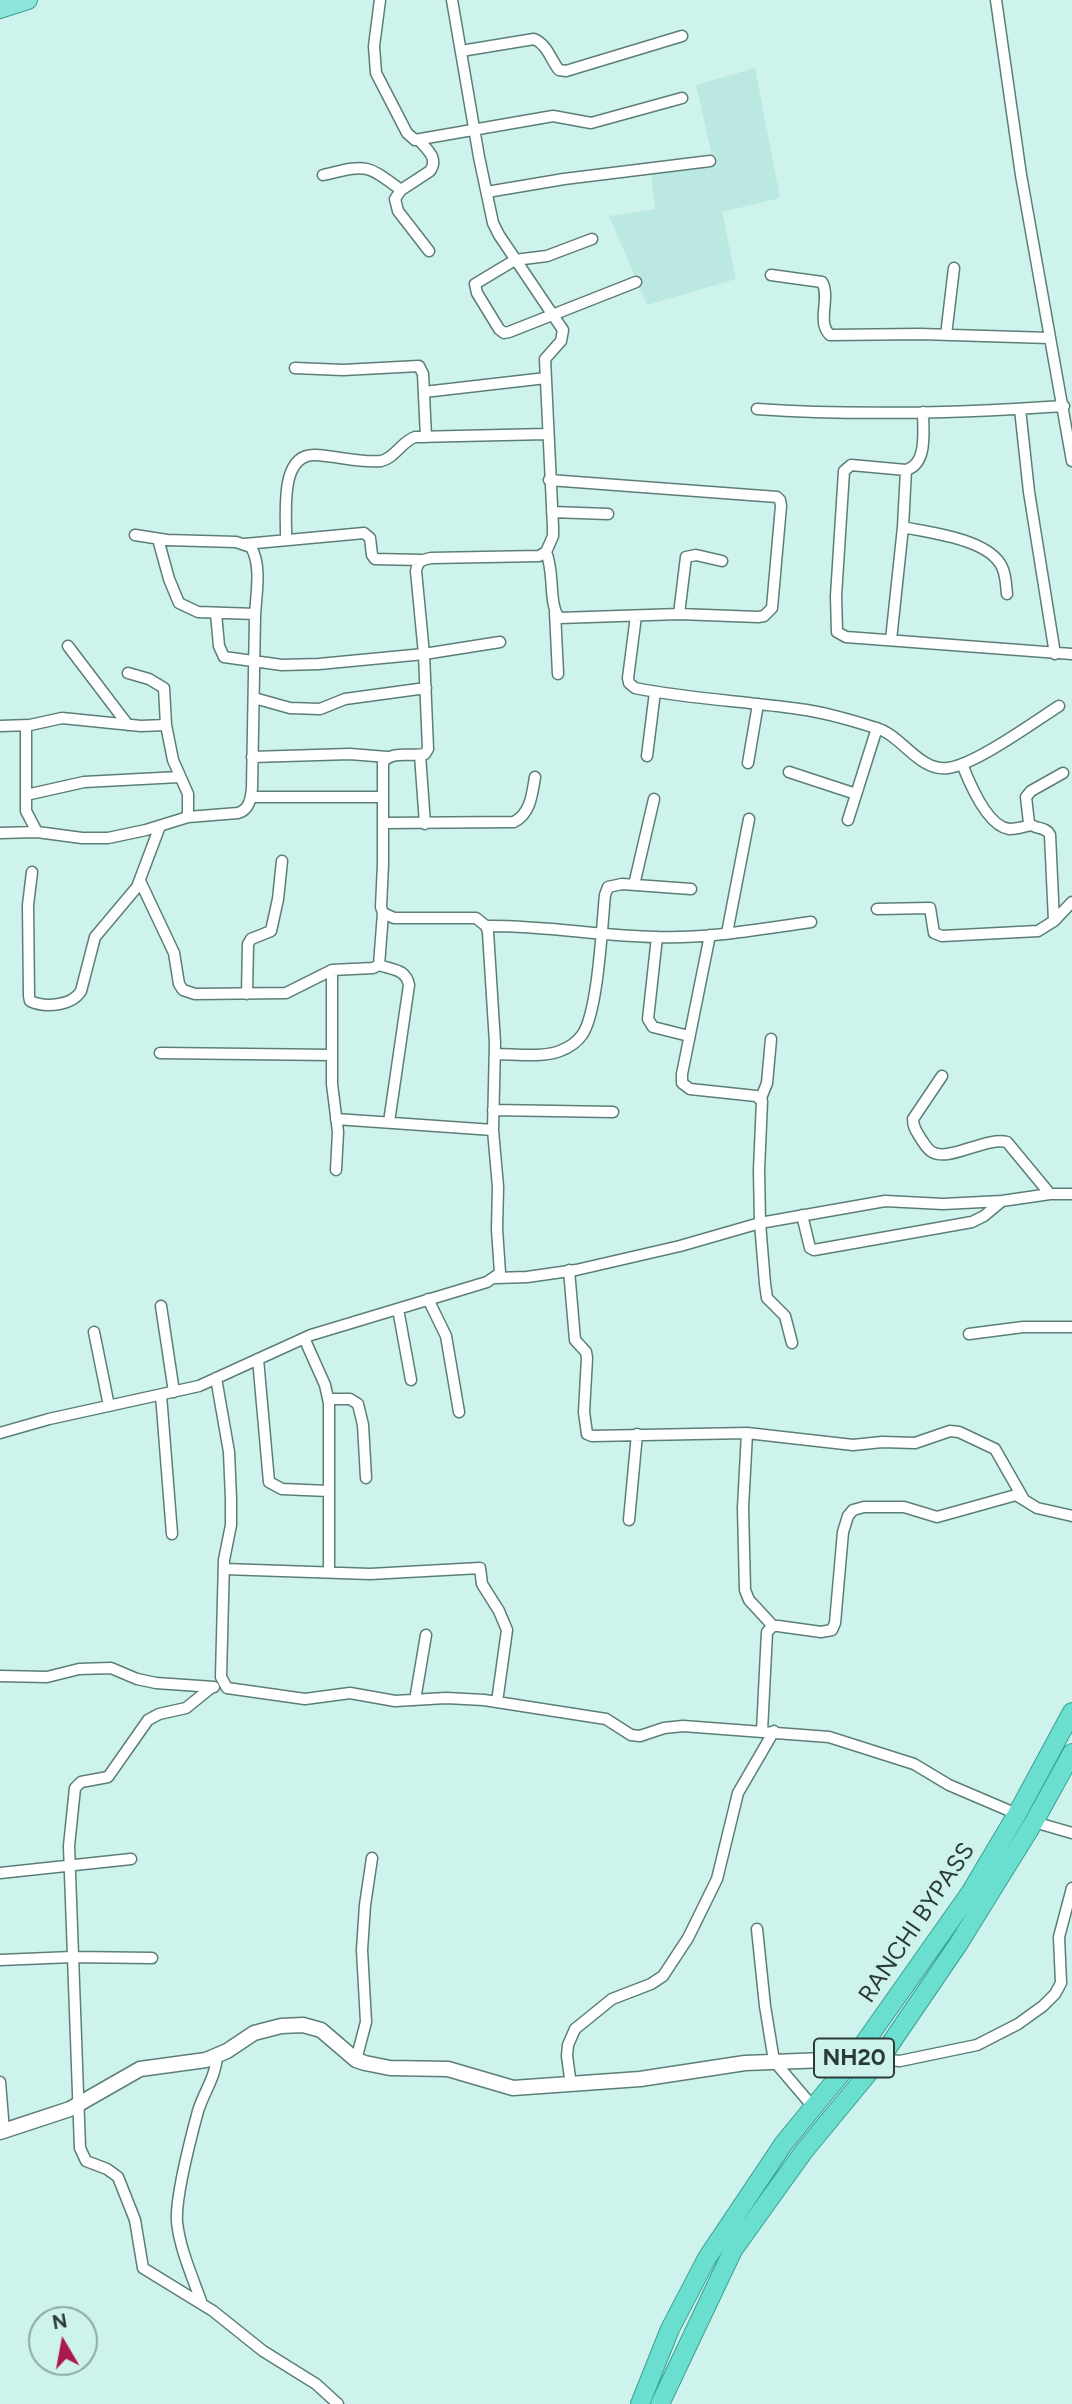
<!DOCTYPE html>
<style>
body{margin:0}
#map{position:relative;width:1072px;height:2404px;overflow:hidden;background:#cef2ec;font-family:Figtree,sans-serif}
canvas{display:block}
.north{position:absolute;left:28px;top:2306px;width:70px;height:70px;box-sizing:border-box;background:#cef2ec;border:2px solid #8da9a4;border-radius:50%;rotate:350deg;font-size:19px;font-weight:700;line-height:28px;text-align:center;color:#2c3b38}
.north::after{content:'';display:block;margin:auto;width:24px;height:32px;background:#ab194f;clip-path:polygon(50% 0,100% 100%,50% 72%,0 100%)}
</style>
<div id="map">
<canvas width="1072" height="2404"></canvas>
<div class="north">N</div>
</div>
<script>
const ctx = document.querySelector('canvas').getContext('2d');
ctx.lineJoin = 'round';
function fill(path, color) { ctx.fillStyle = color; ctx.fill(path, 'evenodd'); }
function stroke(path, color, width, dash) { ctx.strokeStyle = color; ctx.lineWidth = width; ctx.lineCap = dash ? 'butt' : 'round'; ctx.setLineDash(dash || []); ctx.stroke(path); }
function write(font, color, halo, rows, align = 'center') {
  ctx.font = font + ' Figtree,sans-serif'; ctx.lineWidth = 5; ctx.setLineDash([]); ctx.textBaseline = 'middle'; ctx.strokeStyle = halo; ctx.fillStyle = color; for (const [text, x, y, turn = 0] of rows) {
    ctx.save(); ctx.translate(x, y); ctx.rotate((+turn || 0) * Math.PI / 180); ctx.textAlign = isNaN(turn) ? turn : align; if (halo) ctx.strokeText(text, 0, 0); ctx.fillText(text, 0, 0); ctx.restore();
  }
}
const built = new Path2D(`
 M755 68 780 198 722 212 736 279 647 305 609 216 655 209 651 173 714 165 696 85Z`);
const minor = new Path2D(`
 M380 0 374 46 376 73 407 133 415 140 553 116 591 123 682 98
 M996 0 1021 175 1072 461
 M461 51 534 39C548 45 550 59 559 70L566 71 682 36
 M419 140C427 150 439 158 430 171L401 190 395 199 398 211 429 251
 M323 175C366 165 365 163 401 190
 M487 192 564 179 710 161
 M592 239 547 256 515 260 475 284 477 293 499 329 504 333 509 332 636 282
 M771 275 822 282C831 298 816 322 830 335L920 334 1049 338
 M946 335 954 268
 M295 368 343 370 419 366 423 374 426 437
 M424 392 546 378
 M757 409C859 416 962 413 1064 406
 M1020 409 1029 492 1055 654
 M923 412C923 431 928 464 906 470L851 465 844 471 836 596 837 632 846 637 1072 654
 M552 512 608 514
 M903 527C931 533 989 539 1002 567 1006 575 1006 585 1007 594
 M158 539 169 579 179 603 198 612 255 614
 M286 540C287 517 278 454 315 455 337 456 359 463 381 461 395 458 401 442 415 437L547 434
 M245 544 364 533 370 538 372 555 375 559 421 560
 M546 552C555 573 548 602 559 618L679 614 758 617 764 616 772 608 781 506 780 500 777 497 549 480
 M555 612 558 674
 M216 613 219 646 224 657 282 665 319 664 424 654 500 642
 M679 614 686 557 696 555 722 561
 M636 616 628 678 629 683 635 688C689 699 744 701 799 709 824 712 851 720 876 728 902 735 919 772 948 768 975 765 1034 722 1059 706
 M891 640 903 527 906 470
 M68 646 128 725
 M128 673 149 679 164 688 166 725 173 760 188 794V817
 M254 698 290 708 320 709 345 699 426 688
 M26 725V811L37 832
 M0 726 30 725 62 718 141 726 166 725
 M420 755 425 824
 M647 756 655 692
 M252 757 350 754 387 757
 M748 763 758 704
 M962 764C969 782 987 826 1009 829 1016 829 1024 827 1031 825
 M789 772 856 794
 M26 795 84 782 179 777
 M251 797H382
 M848 820 877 728
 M383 823 514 822C531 813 532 794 535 777
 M0 833 37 832 82 838H108L146 830 188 817 238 813C249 810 251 799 252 788 253 731 254 673 255 616 256 594 262 566 251 547L236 542 167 540 135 535
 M32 872 28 905 29 996 30 1001C45 1008 72 1006 81 991L95 937 137 887 160 826
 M140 881 174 953 179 984 183 990 195 994 286 993 332 970 373 968 379 965 383 913
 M634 885 654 799
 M877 909 930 908 934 933 942 936 1038 931 1054 921 1072 902
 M1054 921 1050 835C1046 826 1035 830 1029 823L1026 797 1031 791 1063 773
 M486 926C543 925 599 936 657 937 708 939 760 929 811 922
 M727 933 749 819
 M710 935 682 1074V1083L690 1089 756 1096 762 1101 759 1170 760 1223 765 1284 767 1298 785 1316 792 1343
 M657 937 648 1019 653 1027 689 1036
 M379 965C393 970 406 969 409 985L389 1122
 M332 970V1084L338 1132 336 1170
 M247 994 248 944 251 939 271 931 278 899 282 861
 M160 1053 332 1055
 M495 1054C515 1054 541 1058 560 1051 568 1048 577 1042 582 1035 598 1013 602 925 605 895L608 887 622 884 691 889
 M942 1076 913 1119C913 1128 917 1132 921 1139 924 1143 927 1149 932 1152 949 1162 985 1137 1007 1142L1050 1194
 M761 1098 767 1083 771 1039
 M493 1110 613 1112
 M336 1119 493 1130
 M802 1215 810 1248 814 1250 972 1222 984 1216 1002 1201
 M569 1270 575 1340 586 1352 587 1358 584 1412 587 1434 592 1436 747 1433 853 1445 882 1442 915 1443 950 1431 959 1432 995 1449 1023 1498
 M496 1278 527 1277 576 1270 680 1246 760 1223 885 1201 943 1204 1002 1201 1050 1194H1072
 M428 1299 446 1336 459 1412
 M161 1306 174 1392
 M398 1309 411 1380
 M94 1332 109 1406
 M969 1334 1023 1327H1072
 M304 1338 325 1385 329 1403V1572
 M258 1359 269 1482 282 1489 328 1491
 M216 1378 229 1452 231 1499V1525L224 1560 221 1677 227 1688 305 1699 350 1693 395 1701 446 1698 484 1700 606 1719 631 1735 640 1736 664 1728 683 1726 829 1737 914 1764 949 1785 1017 1814
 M161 1395 172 1534
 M329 1399H350L358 1404 363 1425 366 1478
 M0 1433 49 1419 199 1386 311 1335 487 1282 500 1273 497 1229 498 1187 493 1130 495 1043 488 932 486 926 476 918H394L383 913 381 907 383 864V762C393 750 411 757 425 754L428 749 424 654 416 571C418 561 421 560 431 558L539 556 546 552 553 536V527L545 359 561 341 563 330 499 235 493 223 479 157 452 0
 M747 1433 743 1508 745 1590 749 1600 773 1626
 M629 1520 637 1434
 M224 1569 370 1574 480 1568 482 1584 499 1611 507 1630 497 1702
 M0 1676 47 1677 79 1669 111 1668 137 1679 156 1683 214 1687
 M212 1687 186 1708 159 1714 148 1720 108 1777 81 1782 75 1788 69 1846 80 2148 86 2161 107 2169 118 2177 135 2220 143 2268 213 2311 263 2351 316 2384 338 2404
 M415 1700 426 1635
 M762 1731 767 1632 773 1626H778L821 1632 832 1630 835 1623 843 1532 848 1516 853 1510 864 1507H904L937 1517 1016 1495 1037 1508 1072 1516
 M1034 1822 1072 1833
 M0 1873 131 1859
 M757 1929 765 2006 774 2061 814 2108
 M0 1960 72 1957 152 1958
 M880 2059 900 2061 977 2045 1018 2024 1043 2006 1055 1994 1061 1983 1059 1937 1072 1888
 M356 2060 366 2022 362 1950 365 1905 372 1858
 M0 2082 4 2131
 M571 2085 567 2056 568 2045 575 2029 612 1999 651 1984 663 1976 688 1938 717 1879 738 1793 774 1731
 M202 2304C193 2278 180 2250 177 2222 175 2197 191 2137 198 2111 204 2092 216 2076 217 2056`);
const tertiary = new Path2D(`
 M0 2132 70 2109 140 2069 206 2060 227 2051 254 2033 281 2026 303 2025 321 2030 356 2060 365 2063 390 2068 448 2069 513 2088 640 2079 745 2063 853 2059`);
const primary = new Path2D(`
 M0 9 28 0`);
const trunk = new Path2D(`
 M640 2404 670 2329 707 2258 784 2143 853 2059 970 1893 1017 1814 1072 1712
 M660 2404 733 2250 804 2151 880 2059 959 1943 1034 1822 1072 1753`);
const shields = [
 [854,2058,80]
];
const shieldNames = [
 ["NH20",854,2058]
];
const streetNames = [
 ["RANCHI BYPASS",917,1923,-56]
];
fill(built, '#bbe9e1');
stroke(minor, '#5c7e78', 13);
stroke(tertiary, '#5c7e78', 17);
stroke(primary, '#3c9f92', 20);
stroke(trunk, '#3c9f92', 20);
stroke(minor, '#fff', 10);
stroke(tertiary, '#fff', 14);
stroke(primary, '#8fe6db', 18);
stroke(trunk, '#6adecf', 18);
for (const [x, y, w] of shields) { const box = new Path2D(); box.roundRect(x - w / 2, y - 19.5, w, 39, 5); ctx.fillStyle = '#cef2ec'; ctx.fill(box); stroke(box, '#2c3b38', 2); }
write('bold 23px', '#2c3b38', null, shieldNames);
write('24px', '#2c3b38', '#cef2ec', streetNames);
</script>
